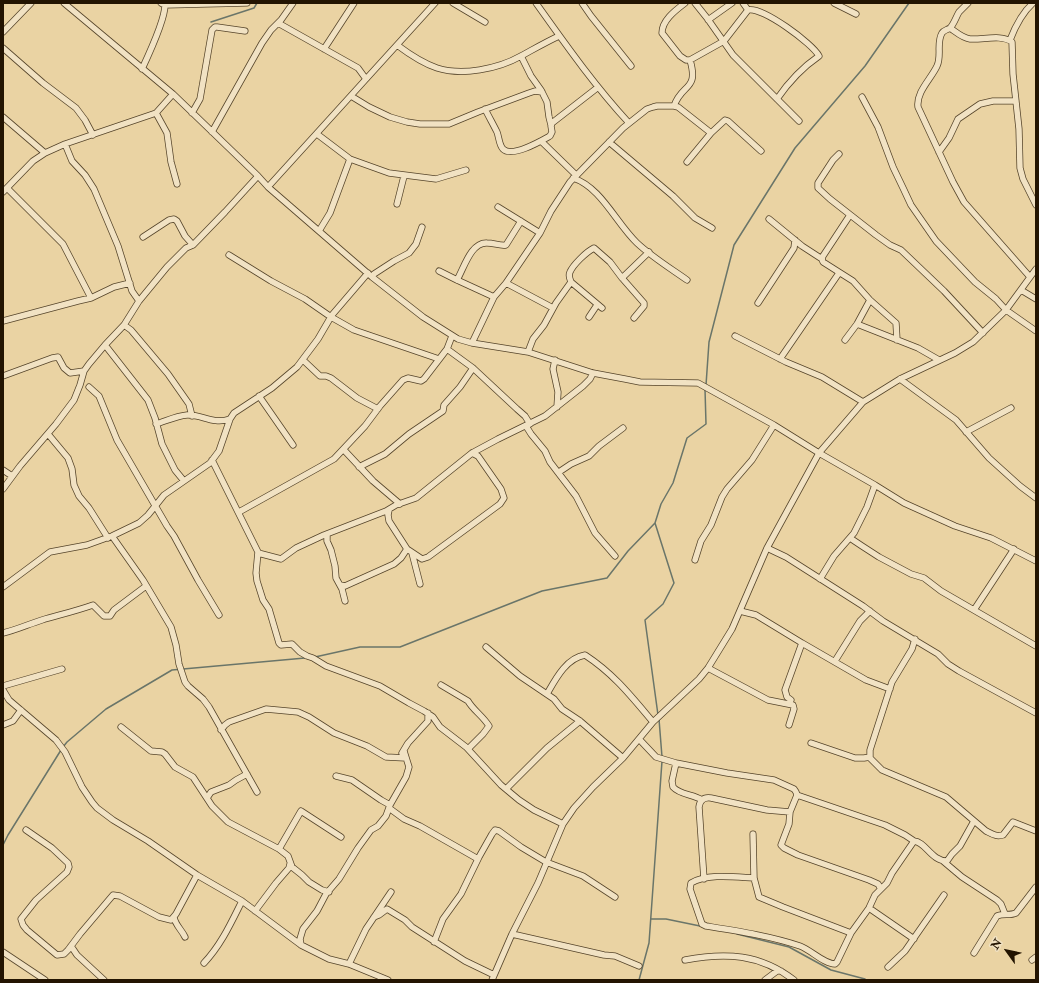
<!DOCTYPE html>
<style>
body{margin:0}
#map{position:relative;width:1039px;height:983px;overflow:hidden;background:#ead3a3;font-family:"IM FELL Double Pica",serif}
canvas{display:block}
.frame{position:absolute;inset:0;border:4px solid #231401;pointer-events:none}
.north{position:absolute;left:987px;top:931px;width:40px;height:40px;-webkit-text-stroke:3px #f1e2c3;paint-order:stroke;rotate:303deg;font-size:11px;font-weight:700;line-height:16px;text-align:center;color:#231401}
.north::after{content:'';display:block;margin:auto;width:14px;height:18px;background:#231401;clip-path:polygon(50% 0,100% 100%,50% 72%,0 100%)}
</style>
<div id="map">
<canvas width="1039" height="983"></canvas>
<div class="frame"></div>
<div class="north">N</div>
</div>
<script>
const ctx = document.querySelector('canvas').getContext('2d');
ctx.lineJoin = 'round';
function stroke(path, color, width, dash) { ctx.strokeStyle = color; ctx.lineWidth = width; ctx.lineCap = dash ? 'butt' : 'round'; ctx.setLineDash(dash || []); ctx.stroke(path); }
const stream = new Path2D(`
 M211 22 254 8 257 3
 M706 385 709 342 734 245 795 148 865 66 909 3
 M655 523 674 583 663 604 645 620 658 715
 M315 657 360 647H400L542 591 607 578 628 551 655 523 661 504 673 483 687 438 706 424 705 389
 M659 719 662 757
 M63 747 67 742 106 709 172 670 305 658
 M3 845 8 835 61 750
 M651 919H666L700 926
 M737 934 789 947 831 970 865 979
 M639 980 649 943 662 761`);
const minor = new Path2D(`
 M64 3 173 94 258 176 268 187 372 277 423 317 458 339 472 343 528 352 593 373 625 379 640 382 698 383 774 425 819 453 875 485 904 503 955 526 991 538 1036 561
 M161 3 165 5 247 3
 M453 3 485 22
 M536 3C566 45 594 85 629 123
 M582 3 591 16 631 66
 M685 3C676 10 662 20 662 33L680 56 686 60H690L724 41 748 10C762 6 813 44 819 56 803 67 788 83 777 99
 M695 3 707 18 733 55 799 121
 M743 3 748 10
 M834 3 856 14
 M968 3C965 6 962 9 959 12 956 17 954 24 950 28 947 30 944 30 942 33 936 43 942 56 937 66 931 79 916 92 918 107L953 182 964 202 1030 277
 M708 20 732 3
 M278 23 358 68 366 79
 M950 28C956 32 962 38 970 39 983 40 1001 34 1012 42L1013 74 1019 129 1020 168 1023 179 1036 205
 M3 32 31 3
 M1010 40C1015 27 1022 13 1033 3
 M397 45C409 54 422 63 437 68 462 76 498 69 521 56 534 49 546 42 559 36
 M3 48 43 83 76 108 85 120 93 135
 M324 49 354 3
 M521 56 531 76 541 90 547 102 549 117 551 125
 M142 69C149 54 165 20 165 5
 M351 96 369 107 390 117 407 122 420 124H449L478 112 529 93 535 91 542 92
 M862 97 878 127 893 167 904 190 911 205 936 241 975 282 996 299 1006 310 1036 331
 M674 106C682 83 699 91 690 60
 M485 109C489 117 493 124 497 132 499 137 499 145 503 149 512 158 541 141 550 136L552 132 551 126 552 123 597 88
 M156 113 167 133 171 162 177 184
 M192 113 200 99 212 30 215 27H217L245 31
 M3 117 45 153
 M212 132 262 43 271 30 281 20 293 3
 M317 134 350 159 389 173 436 179 466 170
 M541 141 576 175
 M609 142 673 196 695 218 712 228
 M65 144 72 161 85 175 94 189 118 246 132 291 139 301
 M939 152 949 138 958 119 980 104 993 101H1016
 M839 154 833 160 818 183V188L830 199 876 235 890 245 901 250 944 291 983 333
 M687 162 711 133 725 120 728 121 761 151
 M573 178C601 187 616 223 637 243 652 257 670 268 687 280
 M268 187 435 3
 M7 188 63 244 91 298
 M3 192 33 161 45 153 65 144 156 113 173 94
 M397 204 404 176
 M498 207 540 233
 M769 219 802 246 822 259 823 262 853 281 870 300 896 323 897 340
 M319 231 330 213 350 159
 M143 237 169 220 174 219 177 221 185 236 193 245
 M229 255 271 281 305 299 331 317 354 330 439 359
 M822 259 823 256 850 215
 M439 271 457 280 494 297
 M372 277 374 274 394 261 409 253 416 244 422 227
 M457 280C464 268 471 242 487 243 494 243 500 246 506 245L521 221
 M506 283 553 308
 M1021 290 1036 299
 M758 303 794 248 795 240
 M602 308 571 282C570 279 568 276 570 272 573 265 586 252 594 248L610 262 622 278
 M589 317 597 305
 M634 318 644 306V303L622 278 649 252
 M3 321 78 301 91 298 114 287 130 283
 M857 324 918 348 939 360
 M124 325 131 330 168 374 189 404 192 416
 M735 336 786 362 822 377 863 402
 M845 340 857 324 870 300
 M472 343 494 297 506 283 540 233 551 211 570 182 623 128 647 109 653 107 657 106H674L678 107 711 133
 M105 345 148 400 155 418 162 444 175 470 184 481
 M447 349 473 368 517 409 525 416 530 424
 M528 352 533 339 544 325 556 303 571 282
 M780 359 839 273
 M303 360 320 376H326L331 378 357 398 378 409
 M555 360 553 369 558 392 557 407
 M3 376 52 358 58 357 64 368 70 373 84 371
 M900 379 956 420 989 458 1020 486 1036 498
 M89 387 99 396 117 440 167 526 174 536 198 580 219 615
 M259 396 293 445
 M156 424C166 421 176 416 187 415 202 414 212 425 230 419
 M526 426 531 434 545 451 550 462 576 496 595 533 615 556
 M966 432 1011 408
 M48 434 68 458 72 469 74 485 79 496 89 508 108 538
 M344 450 373 481 400 504
 M212 460 258 552 256 573 257 581 263 600 269 609 279 643 281 645 292 644 300 652 307 656 313 658 326 666 380 686 409 703 424 711 433 717 440 727 466 747 501 785 519 800 534 810 563 824
 M359 467 385 454 409 434 443 411 444 405 460 387 473 368
 M3 470 12 476
 M559 472 571 464 589 456 599 446 623 428
 M3 489 20 466 56 424 74 400 80 385 84 371 89 364 105 345 124 325 139 301 167 267 186 248 193 245 225 212 258 176
 M389 510 388 515 389 521 407 549 422 559 428 557 500 504 504 498 501 489 478 456 472 453
 M239 512 334 459 365 426 380 406 403 380 408 378 421 381 424 379 447 349 452 336
 M327 534V541L331 550 335 566 336 578 342 589 345 601
 M112 536 143 580 171 627 176 645 179 664 185 682 188 686 203 699 209 707 257 792
 M850 538 862 546 879 557 911 574 924 578 941 591 1036 646
 M767 548 786 557 863 606 883 621 938 654 948 664 959 671 1036 713
 M258 553 281 559 296 548 324 535 386 511 396 505 416 498 472 453 498 439 545 416 583 386 590 379 593 373
 M412 553 420 584
 M695 560 701 541 711 525 722 497 727 489 752 460 774 425
 M820 579 834 556 854 533 867 507 875 485
 M340 585 345 586 394 564 401 558 407 549
 M3 587 50 552 87 545 112 536 139 523 148 515 164 495 210 463 219 451 230 419 234 413 272 388 297 367 318 339 332 315 368 273
 M974 610 1014 549
 M740 611 756 615 802 643 866 680 890 689
 M3 633C16 630 29 624 42 620 59 615 76 611 93 605L104 616H110L114 610 146 586
 M915 639 912 649 892 682 870 750V758L882 770 946 797 986 831C992 834 996 837 1003 835L1013 822 1036 831
 M486 647 520 676 554 699 562 709 580 721 623 758
 M835 661 860 621 870 611
 M708 668 768 700 793 705 794 709 789 725
 M441 685 468 701C473 710 483 716 489 726L483 734 468 749
 M3 686 62 669
 M3 690 9 700 56 740 65 752 82 787 92 802 97 808 113 820 148 841 197 875 242 901 301 945 329 959 349 964 388 980
 M547 694C555 680 566 658 585 655 614 674 631 696 653 722
 M789 704 791 700 787 697 785 690 802 643
 M3 725 13 721 21 710
 M121 727 151 751 162 752 165 754 175 767 193 777 212 806 228 822 279 849 288 856 292 867 302 875 309 882 322 890 329 892
 M221 730 225 725 229 722 266 709 298 712 309 717 334 733 367 746 386 757 406 758
 M639 739 656 757 676 763 727 773 774 780 794 789 796 792 797 795 790 812 789 824 781 845 784 848 798 855 869 880 878 884 881 889
 M811 743 855 758H864L870 757
 M402 753 408 743 428 721V713
 M676 763 672 781 673 787C680 795 693 794 702 800
 M336 776 352 780 381 800 390 805
 M506 789 547 748 580 721
 M797 795 885 825 905 835 914 841
 M207 798 211 792 229 785 236 780 247 774
 M389 808 404 819 420 826 478 859
 M26 830 52 848 68 863 69 867 67 872 36 900 21 919 23 925 27 930 57 955 64 954 68 950 80 934 113 895 120 896 159 917 171 920 176 914 197 875
 M753 834 754 878 759 897 783 907 851 933
 M279 849 301 811 341 837
 M943 861 962 877 997 900 1001 904 1005 914
 M754 878C736 877 707 873 691 883L690 889 702 924 706 926C737 931 770 936 800 946 811 950 824 964 835 964L837 962 851 933 869 908 875 895 887 883 892 873 914 841C926 842 931 861 947 861L952 854 960 846 974 821
 M704 879 699 807C700 800 704 797 711 798L767 810 790 812
 M869 908 914 939
 M255 911 276 883 289 868 290 864
 M174 917C175 925 182 930 185 937
 M374 917 379 915 387 909 405 920 412 927 465 961 494 975
 M512 934 604 955 615 956 639 966
 M434 942 443 919 461 894 479 857 492 834 495 830 499 831 521 847 546 862 583 876 615 897
 M301 945 300 939 303 929 317 911 326 894 339 879 358 848 371 830 378 826 386 816 390 805 406 777 409 767 404 751
 M71 946 77 955 104 980
 M3 952 45 980
 M974 953 997 916C1003 913 1010 916 1016 913L1036 887
 M685 960C726 952 760 954 794 980
 M1032 960 1036 957
 M204 963C221 945 231 923 242 901
 M349 964 366 929 391 892
 M888 967 905 951 944 895
 M492 980 512 934 538 883 563 824 574 808 593 787 623 758 653 722 699 679 708 668 732 629 767 548 819 453 863 402 900 379 955 353 973 342 1006 310 1036 269
 M765 980 777 971H781`);
stroke(stream, '#6a7569', 1.5);
stroke(minor, '#55442a', 7);
stroke(minor, '#f1e2c3', 5.5);
</script>
